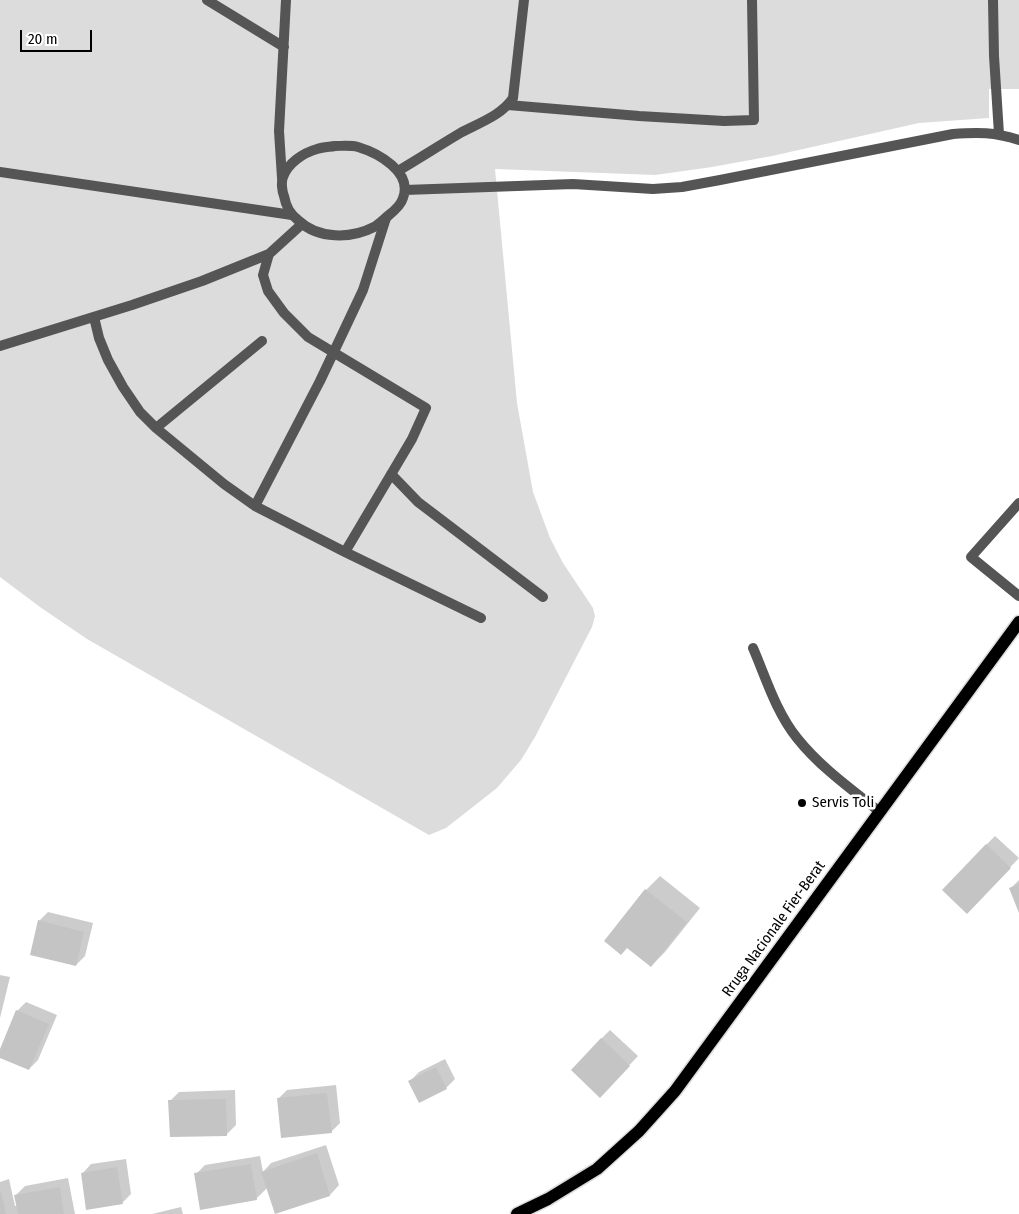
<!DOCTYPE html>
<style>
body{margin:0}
#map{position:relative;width:1019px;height:1214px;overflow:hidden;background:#fff;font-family:"Fira Sans Condensed",sans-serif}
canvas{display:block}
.scale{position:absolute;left:20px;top:30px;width:72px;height:22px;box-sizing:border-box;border:2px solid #000;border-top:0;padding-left:6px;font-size:15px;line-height:18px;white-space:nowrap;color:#000;-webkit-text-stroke:4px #fff;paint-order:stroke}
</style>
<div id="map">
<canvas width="1019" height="1214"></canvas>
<div class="scale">20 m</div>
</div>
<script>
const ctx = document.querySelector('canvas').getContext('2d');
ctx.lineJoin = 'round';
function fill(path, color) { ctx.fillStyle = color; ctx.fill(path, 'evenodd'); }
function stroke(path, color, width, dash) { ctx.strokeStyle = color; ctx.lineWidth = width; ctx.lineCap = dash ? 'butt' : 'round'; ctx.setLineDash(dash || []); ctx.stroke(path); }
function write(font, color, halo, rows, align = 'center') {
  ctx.font = font + ' "Fira Sans Condensed",sans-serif'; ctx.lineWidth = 5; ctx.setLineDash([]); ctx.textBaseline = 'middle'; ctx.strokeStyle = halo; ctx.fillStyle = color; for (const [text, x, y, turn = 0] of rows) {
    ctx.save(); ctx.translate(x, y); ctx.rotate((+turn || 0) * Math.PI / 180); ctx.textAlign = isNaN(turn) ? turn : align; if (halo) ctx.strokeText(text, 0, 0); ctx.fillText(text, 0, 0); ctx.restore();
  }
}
const green = new Path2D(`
 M0 0H1019V89H989V118L919 123 772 156 712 167 655 175 495 169 517 403 533 492 550 538 563 563 593 608 595 616 592 627 535 737 521 760 497 788 446 828 429 835 87 639 40 607 0 577Z`);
const shadow = new Path2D(`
 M995 836 1019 858 976 903 986 845Z
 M660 876 700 908 665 952 651 966 627 947 606 941 646 890Z
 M1019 880V910L1011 888Z
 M48 912 93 923 85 956 76 965 39 921Z
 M0 975 10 977 0 1018Z
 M26 1002 57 1015 38 1060 29 1069 0 1056V1052L17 1011Z
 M610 1030 638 1056 609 1087 601 1039Z
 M445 1059 455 1079 446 1088 410 1081 419 1072Z
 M336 1085 340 1123 331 1132 278 1099 287 1090Z
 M235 1090 236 1125 227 1134 170 1101 179 1092Z
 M326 1145 339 1185 330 1195 276 1213 267 1188 256 1199 196 1174 205 1165 260 1156 263 1172 271 1163Z
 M126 1159 131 1194 122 1203 82 1174 91 1164Z
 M68 1178 75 1214H0V1182L9 1179 15 1206H17L16 1195 25 1186Z
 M181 1207 183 1214H152Z`);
const building = new Path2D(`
 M986 844 1011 868 967 914 942 890Z
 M1019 884V913L1009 888Z
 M645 889 687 922 651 967 627 948 621 955 604 941Z
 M38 920 84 932 76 966 30 955Z
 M16 1010 49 1024 29 1070 0 1058V1049Z
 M601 1038 630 1066 600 1098 571 1070Z
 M436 1067 447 1089 419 1103 408 1081Z
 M327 1093 332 1133 281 1138 277 1098Z
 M226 1099 227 1136 170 1137 168 1100Z
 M317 1153 330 1196 275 1214 261 1172Z
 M251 1164 257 1200 200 1210 194 1173Z
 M117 1167 123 1204 86 1210 81 1173Z
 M60 1187 64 1214H18L14 1195Z
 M0 1191H1L6 1214H0Z`);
const lane = new Path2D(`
 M207 0 284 47
 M993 0 994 56 999 134
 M508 105 639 116 724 121 754 120 752 0
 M398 171C420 158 440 145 462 132 479 123 502 115 513 98L524 0
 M0 172 292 215
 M282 178 279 131 286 0
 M269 254 302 224
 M94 317 99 338 108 360 123 387 140 412 156 428 224 484 255 506 345 552 481 618
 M0 346 132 305 202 281 269 254 263 275 268 291 284 313 308 337 426 408 412 439 345 552
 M156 428 262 341
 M391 474 418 502 543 597
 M1019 503 971 557 1019 596
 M255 506 320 381 347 324 363 290 386 218
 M753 648C766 678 776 712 797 738 820 767 851 789 880 812`);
const street = new Path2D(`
 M335 146C343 146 351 145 358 147 378 153 413 172 403 198 401 205 394 211 389 215 384 219 379 224 374 227 351 239 318 239 299 221 290 214 286 207 284 196 282 191 281 182 283 177 288 163 303 153 317 149 323 147 329 147 335 146Z
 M405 190 573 184 653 189 682 187 720 180 953 134C978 132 994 132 1019 140`);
const primary = new Path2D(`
 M517 1214 548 1199 597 1169 639 1131 675 1091 1019 622`);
const markers = [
 [802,803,5,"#000"]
];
const poiNames = [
 ["Servis Toli",812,803]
];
const streetNames = [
 ["Rruga Nacionale Fier-Berat",774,929,-54]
];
fill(green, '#dcdcdc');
fill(shadow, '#0003');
fill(building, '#c4c4c4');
stroke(primary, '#dbdbdb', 15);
stroke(lane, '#555', 10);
stroke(street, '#555', 10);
stroke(primary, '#000', 12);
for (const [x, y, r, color] of markers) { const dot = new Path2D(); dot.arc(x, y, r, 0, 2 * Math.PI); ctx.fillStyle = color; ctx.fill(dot); stroke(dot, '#fff', 2); }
write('15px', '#000', '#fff', poiNames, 'left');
write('15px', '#000', '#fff', streetNames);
</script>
